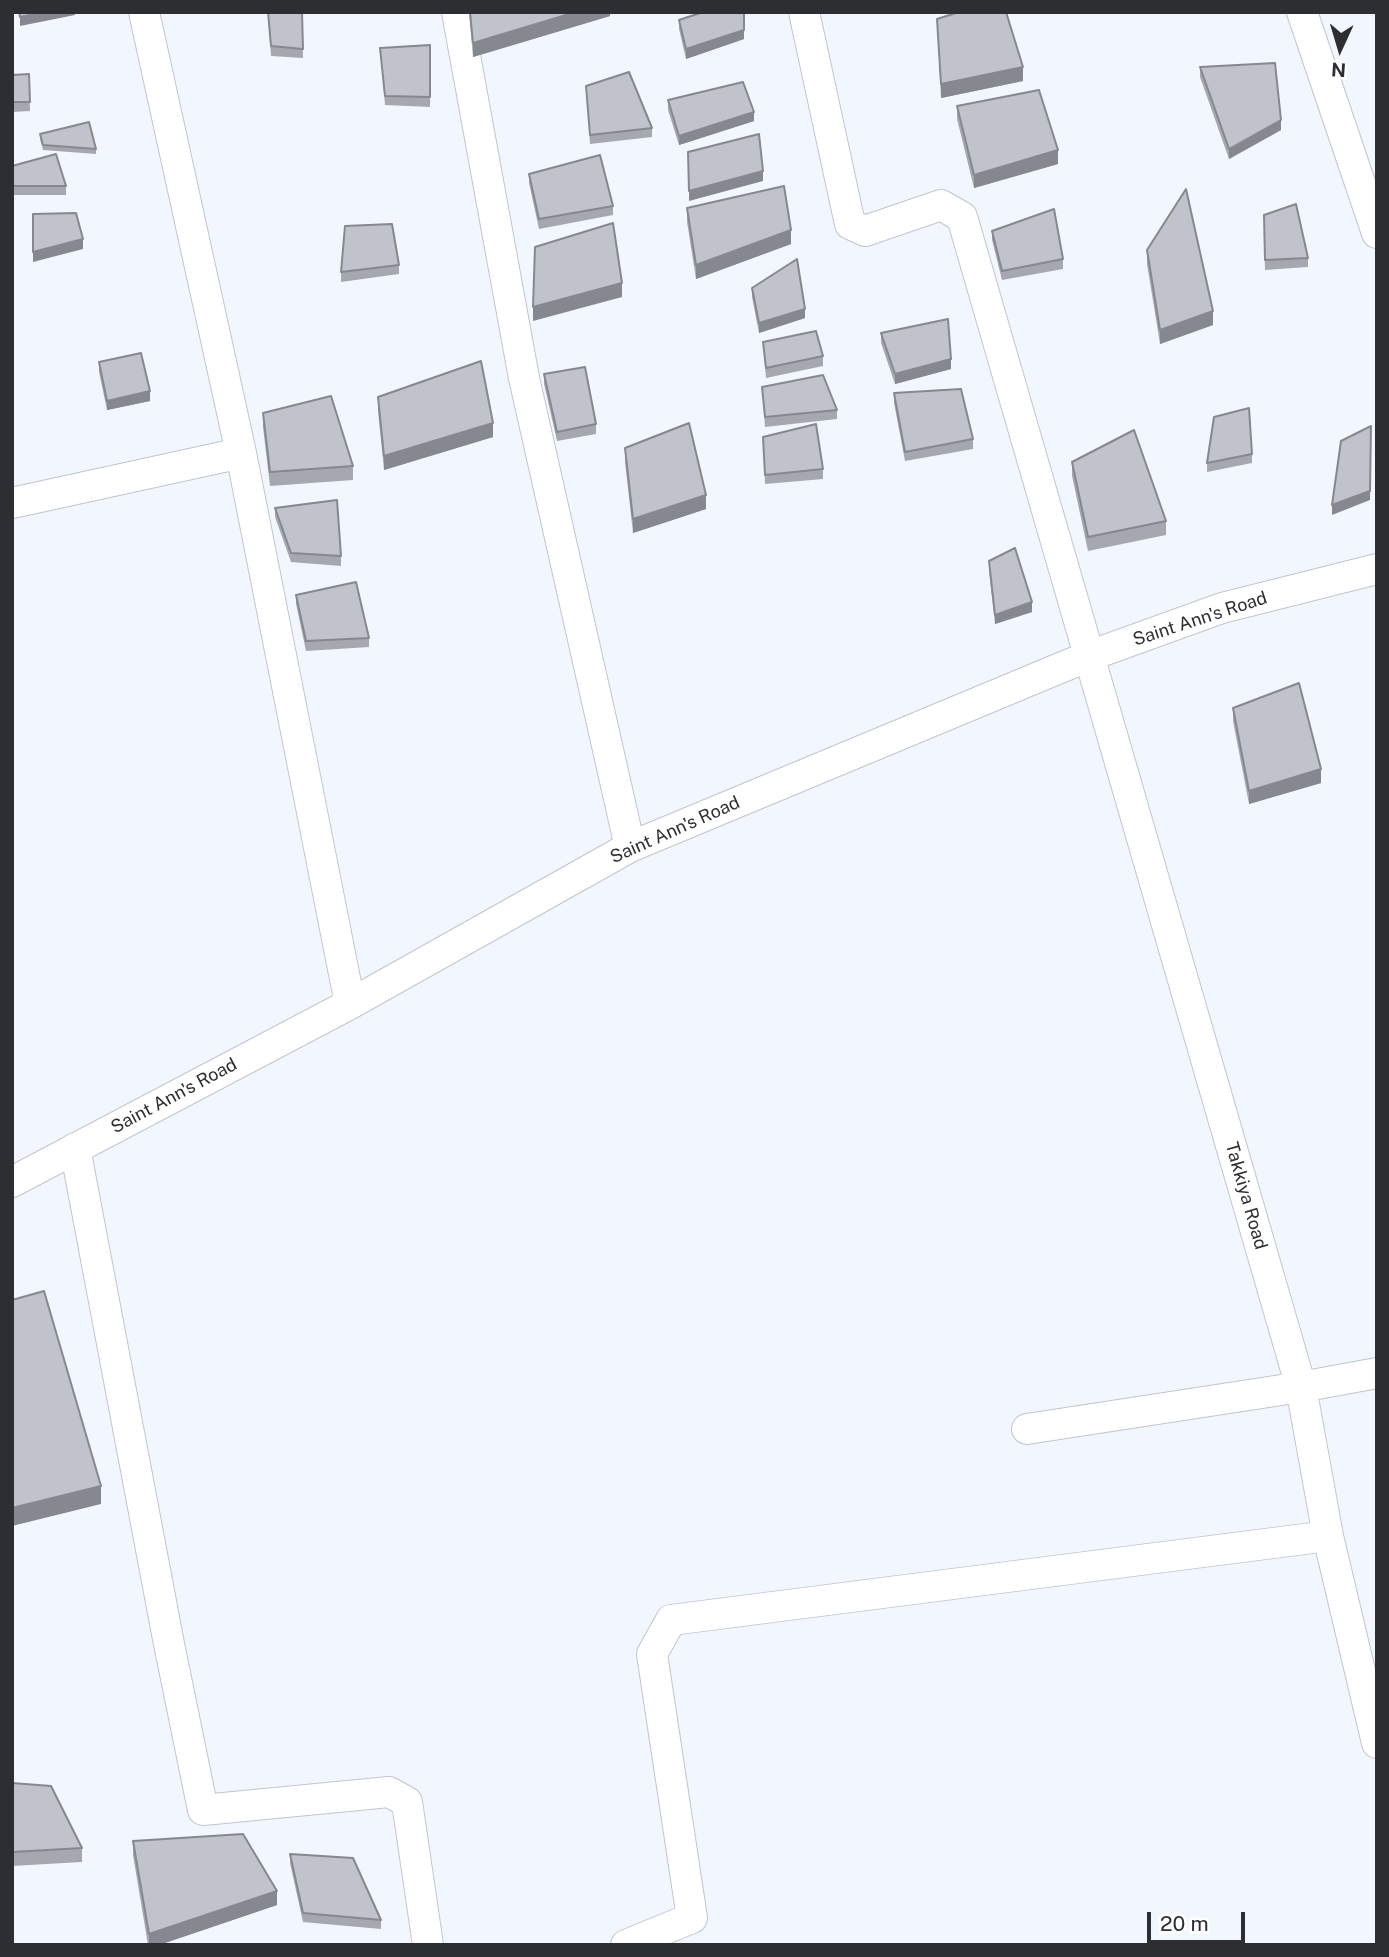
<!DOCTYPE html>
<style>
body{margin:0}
#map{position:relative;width:1389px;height:1957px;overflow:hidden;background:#f2f6ff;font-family:"Public Sans",sans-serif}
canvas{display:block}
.frame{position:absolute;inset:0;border:14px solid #2c2e31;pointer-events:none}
.north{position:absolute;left:1305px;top:14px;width:70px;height:70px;-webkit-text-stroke:5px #fff;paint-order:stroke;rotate:184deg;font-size:19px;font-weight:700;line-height:28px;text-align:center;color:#2c2e31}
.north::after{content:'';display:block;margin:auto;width:24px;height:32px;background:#2c2e31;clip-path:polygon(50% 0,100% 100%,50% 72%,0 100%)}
.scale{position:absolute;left:1147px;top:1912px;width:98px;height:32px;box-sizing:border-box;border:4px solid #2c2e31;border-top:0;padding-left:9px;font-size:21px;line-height:24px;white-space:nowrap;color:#2c2e31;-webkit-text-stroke:5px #fff;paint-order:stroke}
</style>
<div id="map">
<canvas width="1389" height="1957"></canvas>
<div class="frame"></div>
<div class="north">N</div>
<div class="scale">20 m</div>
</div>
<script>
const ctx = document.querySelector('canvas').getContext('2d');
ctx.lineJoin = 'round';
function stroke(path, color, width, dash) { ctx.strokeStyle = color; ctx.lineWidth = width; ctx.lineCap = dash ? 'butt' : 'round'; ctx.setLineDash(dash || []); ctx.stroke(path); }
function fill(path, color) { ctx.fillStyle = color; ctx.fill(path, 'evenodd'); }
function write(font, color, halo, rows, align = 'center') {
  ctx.font = font + ' "Public Sans",sans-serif'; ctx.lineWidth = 5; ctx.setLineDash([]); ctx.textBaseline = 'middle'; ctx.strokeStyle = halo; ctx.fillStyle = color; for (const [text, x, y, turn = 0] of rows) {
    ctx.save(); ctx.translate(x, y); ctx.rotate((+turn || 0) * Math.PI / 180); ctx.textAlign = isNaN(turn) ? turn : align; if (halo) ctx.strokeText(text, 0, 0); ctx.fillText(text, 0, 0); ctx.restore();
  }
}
const minor = new Path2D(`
 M144 12 241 453 350 1004
 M457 12 524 378 630 847
 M804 12 850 224 865 231 941 205 962 217 1301 1387 1328 1536 1377 1743
 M1302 12 1377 233
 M12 503 241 453
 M75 1148 169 1644 203 1810 389 1792 407 1802 428 1945
 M12 1182 350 1004 630 847 1089 656 1222 608 1377 569
 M1027 1429 1301 1387 1377 1373
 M626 1945 692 1918 652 1654 671 1620 1328 1536`);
const wall = new Path2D(`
 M268 12H302L303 58 271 56Z
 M326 12H362L326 13Z
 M469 12H610V16L473 57Z
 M937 19 1023 81 941 98Z
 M679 20 744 39 686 59 679 29Z
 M430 45V107L385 105 380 48Z
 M1200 67 1281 130 1229 159 1200 77Z
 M29 74 30 111 12 112V75Z
 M586 86 652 128V137L590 144Z
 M668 100 754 121 679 145 668 110Z
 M957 106 1058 164 974 188 957 119Z
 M40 134 96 149V154L43 150 40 139Z
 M12 166 66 186V195H12Z
 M529 174 613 206V215L539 229 529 183Z
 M687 208 791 244 696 279 687 222Z
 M1264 215 1308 258V267L1265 270Z
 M992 231 1063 259V269L1002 280 992 240Z
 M1147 250 1213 325 1160 344 1147 264Z
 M399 265V274L341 282V272Z
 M752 288 805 318 759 333 752 297Z
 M881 333 951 369 895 384 881 343Z
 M763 342 823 356V366L766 378Z
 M99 362 150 401 107 410 99 372Z
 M544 374 596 424V434L557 441 544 384Z
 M762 387 837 410V419L765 427Z
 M894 393 973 439V449L905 461 894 403Z
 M378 397 493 437 384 470 378 411Z
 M263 413 353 466V480L270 486 263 427Z
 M763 437 823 469V479L765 484Z
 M625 448 706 509 633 533 625 462Z
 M1252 454V463L1207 472V463Z
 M1072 462 1166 521V535L1088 551 1072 476Z
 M275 508 341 556V566L291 562 275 517Z
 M989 561 1032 612 995 624 989 571Z
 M296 595 369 638V647L306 651 296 604Z
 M1233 708 1321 783 1249 804 1233 721Z
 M12 1783 82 1848V1862L12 1866Z
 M133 1841 277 1905 159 1945H148L133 1855Z
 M290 1854 381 1920V1929L303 1922 290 1863Z`);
const shadedWall = new Path2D(`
 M43 12H75V15L20 26V17Z
 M576 12H610V16L473 57V43Z
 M744 30V39L686 59V49Z
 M1023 67V81L941 98V84Z
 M754 112V121L679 145V136Z
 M1281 120V130L1229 159V149Z
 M1058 150V164L974 188V175Z
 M763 171V181L689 201V191Z
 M791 230V244L696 279V265Z
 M83 239V249L33 262V252Z
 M622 283V297L533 321V307Z
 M805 309V318L759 333V323Z
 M1213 311V325L1160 344V330Z
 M951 359V369L895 384V374Z
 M150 391V401L107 410V401Z
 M493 423V437L384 470V456Z
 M1371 426 1370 500 1332 515V505Z
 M706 495V509L633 533V519Z
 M1032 602V612L995 624V615Z
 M1321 769V783L1249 804V791Z
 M101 1486V1504L12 1526V1508Z
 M277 1891V1905L159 1945H149V1934Z`);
const building = new Path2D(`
 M19 12H43L20 17Z
 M268 12H302L303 49 271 46Z
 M470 12H576L473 43Z
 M703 12H744V30L686 49 679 20Z
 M959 12H1006L1023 67 941 84 937 19Z
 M430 45V97L385 96 380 48Z
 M1275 63 1281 120 1229 149 1200 67Z
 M629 72 652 128 590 135 586 86Z
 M29 74 30 102H12V75Z
 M743 82 754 112 679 136 668 100Z
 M1039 90 1058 150 974 175 957 106Z
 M89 122 96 149 43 145 40 134Z
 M759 134 763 171 689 191 688 152Z
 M56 154 66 186H12V166Z
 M600 155 613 206 539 219 529 174Z
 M784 186 791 230 696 265 687 208Z
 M1186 189 1213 311 1160 330 1147 250Z
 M1296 204 1308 258 1265 260 1264 215Z
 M1054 209 1063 259 1002 271 992 231Z
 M76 213 83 239 33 252V214Z
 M613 223 622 283 533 307 535 247Z
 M392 224 399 265 341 272 345 226Z
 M797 259 805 309 759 323 752 288Z
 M948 319 951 359 895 374 881 333Z
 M816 331 823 356 766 368 763 342Z
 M141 353 150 391 107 401 99 362Z
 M481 361 493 423 384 456 378 397Z
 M585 367 596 424 557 432 544 374Z
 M823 375 837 410 765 417 762 387Z
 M961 389 973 439 905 452 894 393Z
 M331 396 353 466 270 472 263 413Z
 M1249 408 1252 454 1207 463 1214 417Z
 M689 423 706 495 633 519 625 448Z
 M816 424 823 469 765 475 763 437Z
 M1371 426 1370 491 1332 505 1341 441Z
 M1134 430 1166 521 1088 537 1072 462Z
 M337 500 341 556 291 553 275 508Z
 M1015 548 1032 602 995 615 989 561Z
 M356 582 369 638 306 641 296 595Z
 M1299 683 1321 769 1249 791 1233 708Z
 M44 1291 101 1486 12 1508V1300Z
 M12 1783 51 1786 82 1848 12 1852Z
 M243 1834 277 1891 149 1934 133 1841Z
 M290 1854 353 1858 381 1920 303 1913Z`);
const streetNames = [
 ["Saint Ann's Road",1200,619,-18],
 ["Saint Ann's Road",675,830,-24],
 ["Saint Ann's Road",174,1096,-28],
 ["Takkiya Road",1246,1196,74]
];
stroke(minor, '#c2c5ce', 32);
stroke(minor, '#fff', 30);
fill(wall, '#a5a8af');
fill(shadedWall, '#86888f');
fill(building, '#c0c3cc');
stroke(building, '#86888f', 2);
write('18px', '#2c2e31', '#fff', streetNames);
</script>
